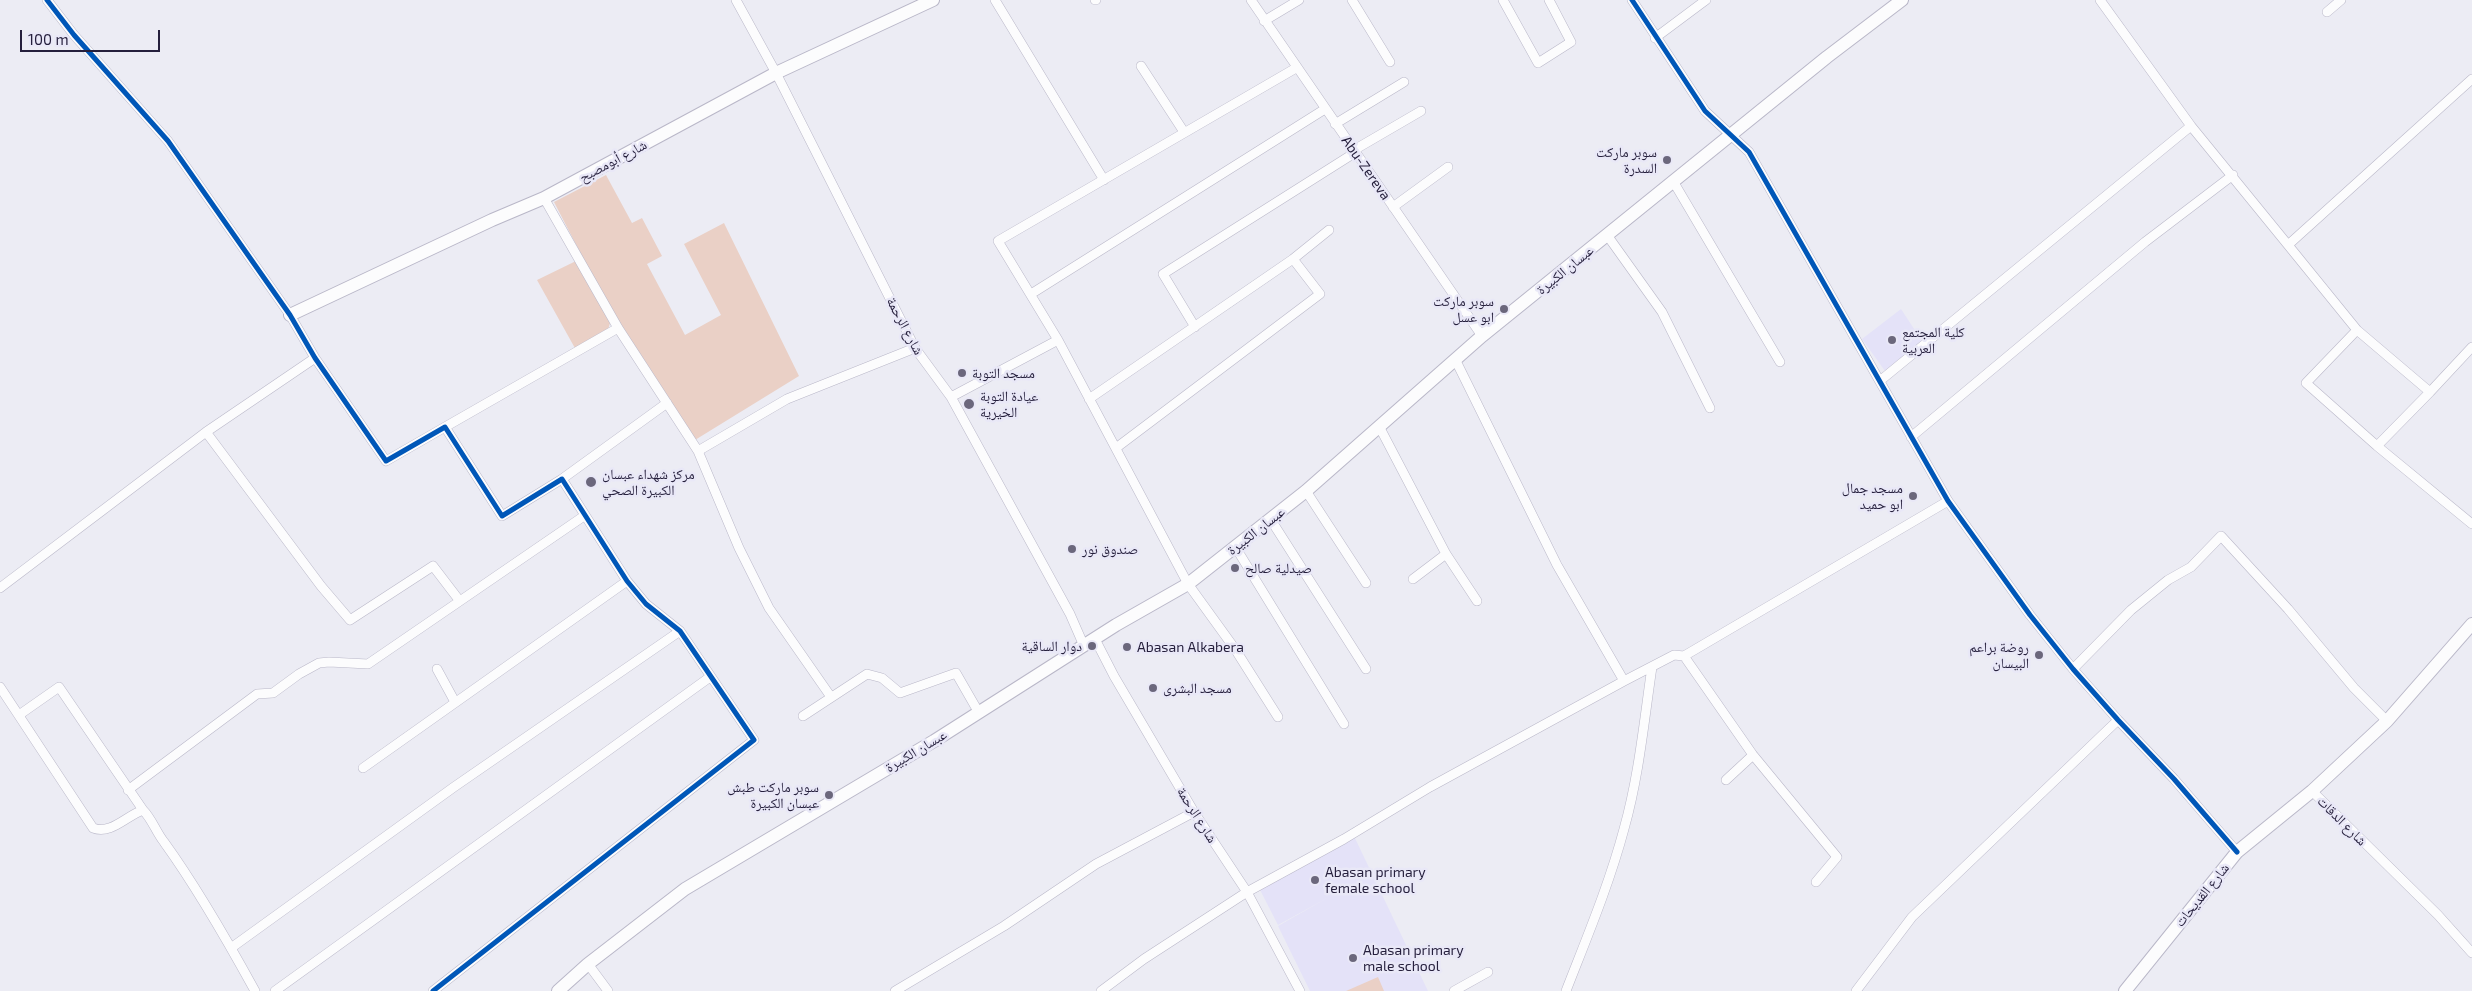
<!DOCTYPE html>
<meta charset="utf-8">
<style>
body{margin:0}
#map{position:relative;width:2472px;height:991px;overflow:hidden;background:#ececf4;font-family:"Exo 2",sans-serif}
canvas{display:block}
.scale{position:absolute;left:20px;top:30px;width:140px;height:22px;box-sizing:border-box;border:2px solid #251f3c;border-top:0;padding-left:6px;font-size:15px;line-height:18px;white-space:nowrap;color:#251f3c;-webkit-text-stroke:4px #e9e8f7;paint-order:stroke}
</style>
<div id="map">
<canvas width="2472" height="991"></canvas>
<div class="scale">100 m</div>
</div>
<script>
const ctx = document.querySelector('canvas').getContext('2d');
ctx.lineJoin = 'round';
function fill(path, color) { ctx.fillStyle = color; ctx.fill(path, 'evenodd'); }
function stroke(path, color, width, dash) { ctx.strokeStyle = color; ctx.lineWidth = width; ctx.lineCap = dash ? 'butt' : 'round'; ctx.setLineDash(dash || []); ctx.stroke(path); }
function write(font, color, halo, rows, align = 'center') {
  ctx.font = font + ' "Exo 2","Noto Naskh Arabic",sans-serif'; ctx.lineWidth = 5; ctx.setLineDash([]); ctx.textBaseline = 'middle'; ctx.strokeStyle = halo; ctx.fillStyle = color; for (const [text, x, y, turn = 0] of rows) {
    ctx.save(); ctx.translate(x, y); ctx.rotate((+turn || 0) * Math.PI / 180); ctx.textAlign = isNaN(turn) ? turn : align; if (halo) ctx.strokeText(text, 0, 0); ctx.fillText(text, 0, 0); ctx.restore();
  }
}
const built = new Path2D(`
 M1901 309 1922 341 1885 371 1862 339Z
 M1353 834 1428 991H1310L1278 926 1329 897 1278 925 1258 886Z`);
const green = new Path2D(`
 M606 175 632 223 642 218 662 256 647 264 685 335 721 315 684 244 724 223 799 376 695 440 615 320 554 202Z
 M576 261 610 323 607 333 576 350 537 280Z
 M1378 977 1384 991H1346Z`);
const street = new Path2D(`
 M47 0 74 35 168 141 290 315 315 358 386 461 445 427 502 516 562 479 627 581 646 604 680 631 754 740 433 991
 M736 0 776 73 915 348 951 397 1070 614 1084 646
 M995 0 1104 180
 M1095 0H1096
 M1251 0 1482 336
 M1352 0 1390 62
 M1503 0 1538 63 1571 42 1549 0
 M1632 0 1705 111 1749 152 1948 501 2030 615 2073 669 2118 720 2174 779 2237 852
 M2100 0 2191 126
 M2327 12 2341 0
 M1264 21 1299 0
 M1655 38 1706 0
 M1141 66 1184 132
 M1335 124 1404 82
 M1354 150 1421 111
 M1673 181 1780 362
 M544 198 618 328 698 451 739 548 769 608 831 697
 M1393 207 1448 167
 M1607 235 1662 312 1710 408
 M2288 245 2357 330 2306 383 2377 446 2472 524
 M1031 294 1325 109
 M1195 327 1163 274 1356 152
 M2357 330 2430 392 2472 347
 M1455 359 1557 565 1624 681
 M1881 380 2191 126 2288 245 2472 79
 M951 397 1058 340
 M1089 399 1293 259 1329 230
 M445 427 618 328
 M1380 428 1446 554 1477 601
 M206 432 321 586 350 620 433 566 459 600
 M1911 437 2145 242 2233 175
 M2377 446 2430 392
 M1116 448 1320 294 1293 259
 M698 451 787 399 915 348
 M562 479 667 403
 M1306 491 1366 583
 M1271 520 1366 669
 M1236 548 1344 724
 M1413 579 1446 554
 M0 588 206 432 315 358
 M1095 639 1114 676 1194 812 1247 892 1300 991
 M1684 656 1753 755 1837 857 1816 882
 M437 669 455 702
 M2073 669 2131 610 2168 580 2191 567 2221 536 2288 609 2354 688 2387 721
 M0 687 93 828C111 835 126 816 143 810 152 819 156 832 164 842 198 889 227 940 255 991
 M19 715 59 687 143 810
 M803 716 867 674 882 678 900 693 956 673 979 713
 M1278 717 1235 649 1188 584 1058 340 998 241 1296 68
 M363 768 627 581
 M1726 780 1753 755
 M128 790 257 694 273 693 299 674 319 663 329 662 368 664 584 516
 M2312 791 2438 915 2472 953
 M231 948 454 787 680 631
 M588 964 608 991
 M275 991 710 677
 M895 991 1004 926 1096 864 1194 812
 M1101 991 1144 959 1247 892 1344 839 1430 787 1624 681 1674 655 1684 656 1948 501
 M1454 991 1488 972
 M1566 991C1587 937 1609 885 1624 829 1639 776 1644 721 1652 667
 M1856 991 1912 917 2118 720`);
const secondary = new Path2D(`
 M290 315 492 220 544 198 776 73 933 0
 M558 991 588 964 685 889 934 741 1116 625 1188 584 1306 491 1482 336 1827 57 1902 0
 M2125 991 2237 852 2312 791 2387 721 2472 624`);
const cycleway = new Path2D(`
 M47 0 74 35 168 141 290 315 315 358 386 461 445 427 502 516 562 479 627 581 646 604 680 631 754 740 433 991
 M1632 0 1705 111 1749 152 1948 501 2030 615 2073 669 2118 720 2174 779 2237 852`);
const markers = [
 [1667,160,5,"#6b677c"],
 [1504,309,5,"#6b677c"],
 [1892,340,5,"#6b677c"],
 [962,373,5,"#6b677c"],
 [969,404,6,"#6b677c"],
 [591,482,6,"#6b677c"],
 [1913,496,5,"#6b677c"],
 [1072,549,5,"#6b677c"],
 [1235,568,5,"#6b677c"],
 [1092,646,5,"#6b677c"],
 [1127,647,5,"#6b677c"],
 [2039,655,5,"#6b677c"],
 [1153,688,5,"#6b677c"],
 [829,795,5,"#6b677c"],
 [1315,880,5,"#6b677c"],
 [1353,958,5,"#6b677c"]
];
const poiNames = [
 ["سوبر ماركت",1657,152,"right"],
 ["السدرة",1657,168,"right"],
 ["سوبر ماركت",1494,301,"right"],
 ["ابو عسل",1494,317,"right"],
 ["كلية المجتمع",1902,332],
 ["العربية",1902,348],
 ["مسجد التوبة",972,373],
 ["عيادة التوبة",980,396],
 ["الخيرية",980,412],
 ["مركز شهداء عبسان",602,474],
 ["الكبيرة الصحي",602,490],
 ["مسجد جمال",1903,488,"right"],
 ["ابو حميد",1903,504,"right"],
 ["صندوق نور",1082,549],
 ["صيدلية صالح",1245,568],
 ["دوار الساقية",1082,646,"right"],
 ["Abasan Alkabera",1137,647],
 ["روضة براعم",2029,647,"right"],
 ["البيسان",2029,663,"right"],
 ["مسجد البشرى",1163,688],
 ["سوبر ماركت طبش",819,787,"right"],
 ["عبسان الكبيرة",819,803,"right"],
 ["Abasan primary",1325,872],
 ["female school",1325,888],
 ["Abasan primary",1363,950],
 ["male school",1363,966]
];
const streetNames = [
 ["شارع أبومصبح",613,161,-28],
 ["Abu-Zereva",1366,168,55],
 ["عبسان الكبيرة",1565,270,-39],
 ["شارع الرحمة",905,326,62],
 ["عبسان الكبيرة",1256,531,-38],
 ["عبسان الكبيرة",916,751,-31],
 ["شارع الرحمة",1197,815,58],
 ["شارع الدقات",2342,821,45],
 ["شارع القديحات",2202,895,-51]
];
fill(built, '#e4e2f8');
fill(green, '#ead0c6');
stroke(street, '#b9b7c8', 10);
stroke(secondary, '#b9b7c8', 14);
stroke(street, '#fcfcfd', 9);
stroke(secondary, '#fcfcfd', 12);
stroke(cycleway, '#0057b8', 5);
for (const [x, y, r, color] of markers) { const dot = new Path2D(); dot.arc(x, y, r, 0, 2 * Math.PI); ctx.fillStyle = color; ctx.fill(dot); stroke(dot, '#e9e8f7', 2); }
write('14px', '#251f3c', '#e9e8f7', poiNames, 'left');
write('14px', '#251f3c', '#e9e8f7', streetNames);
</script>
